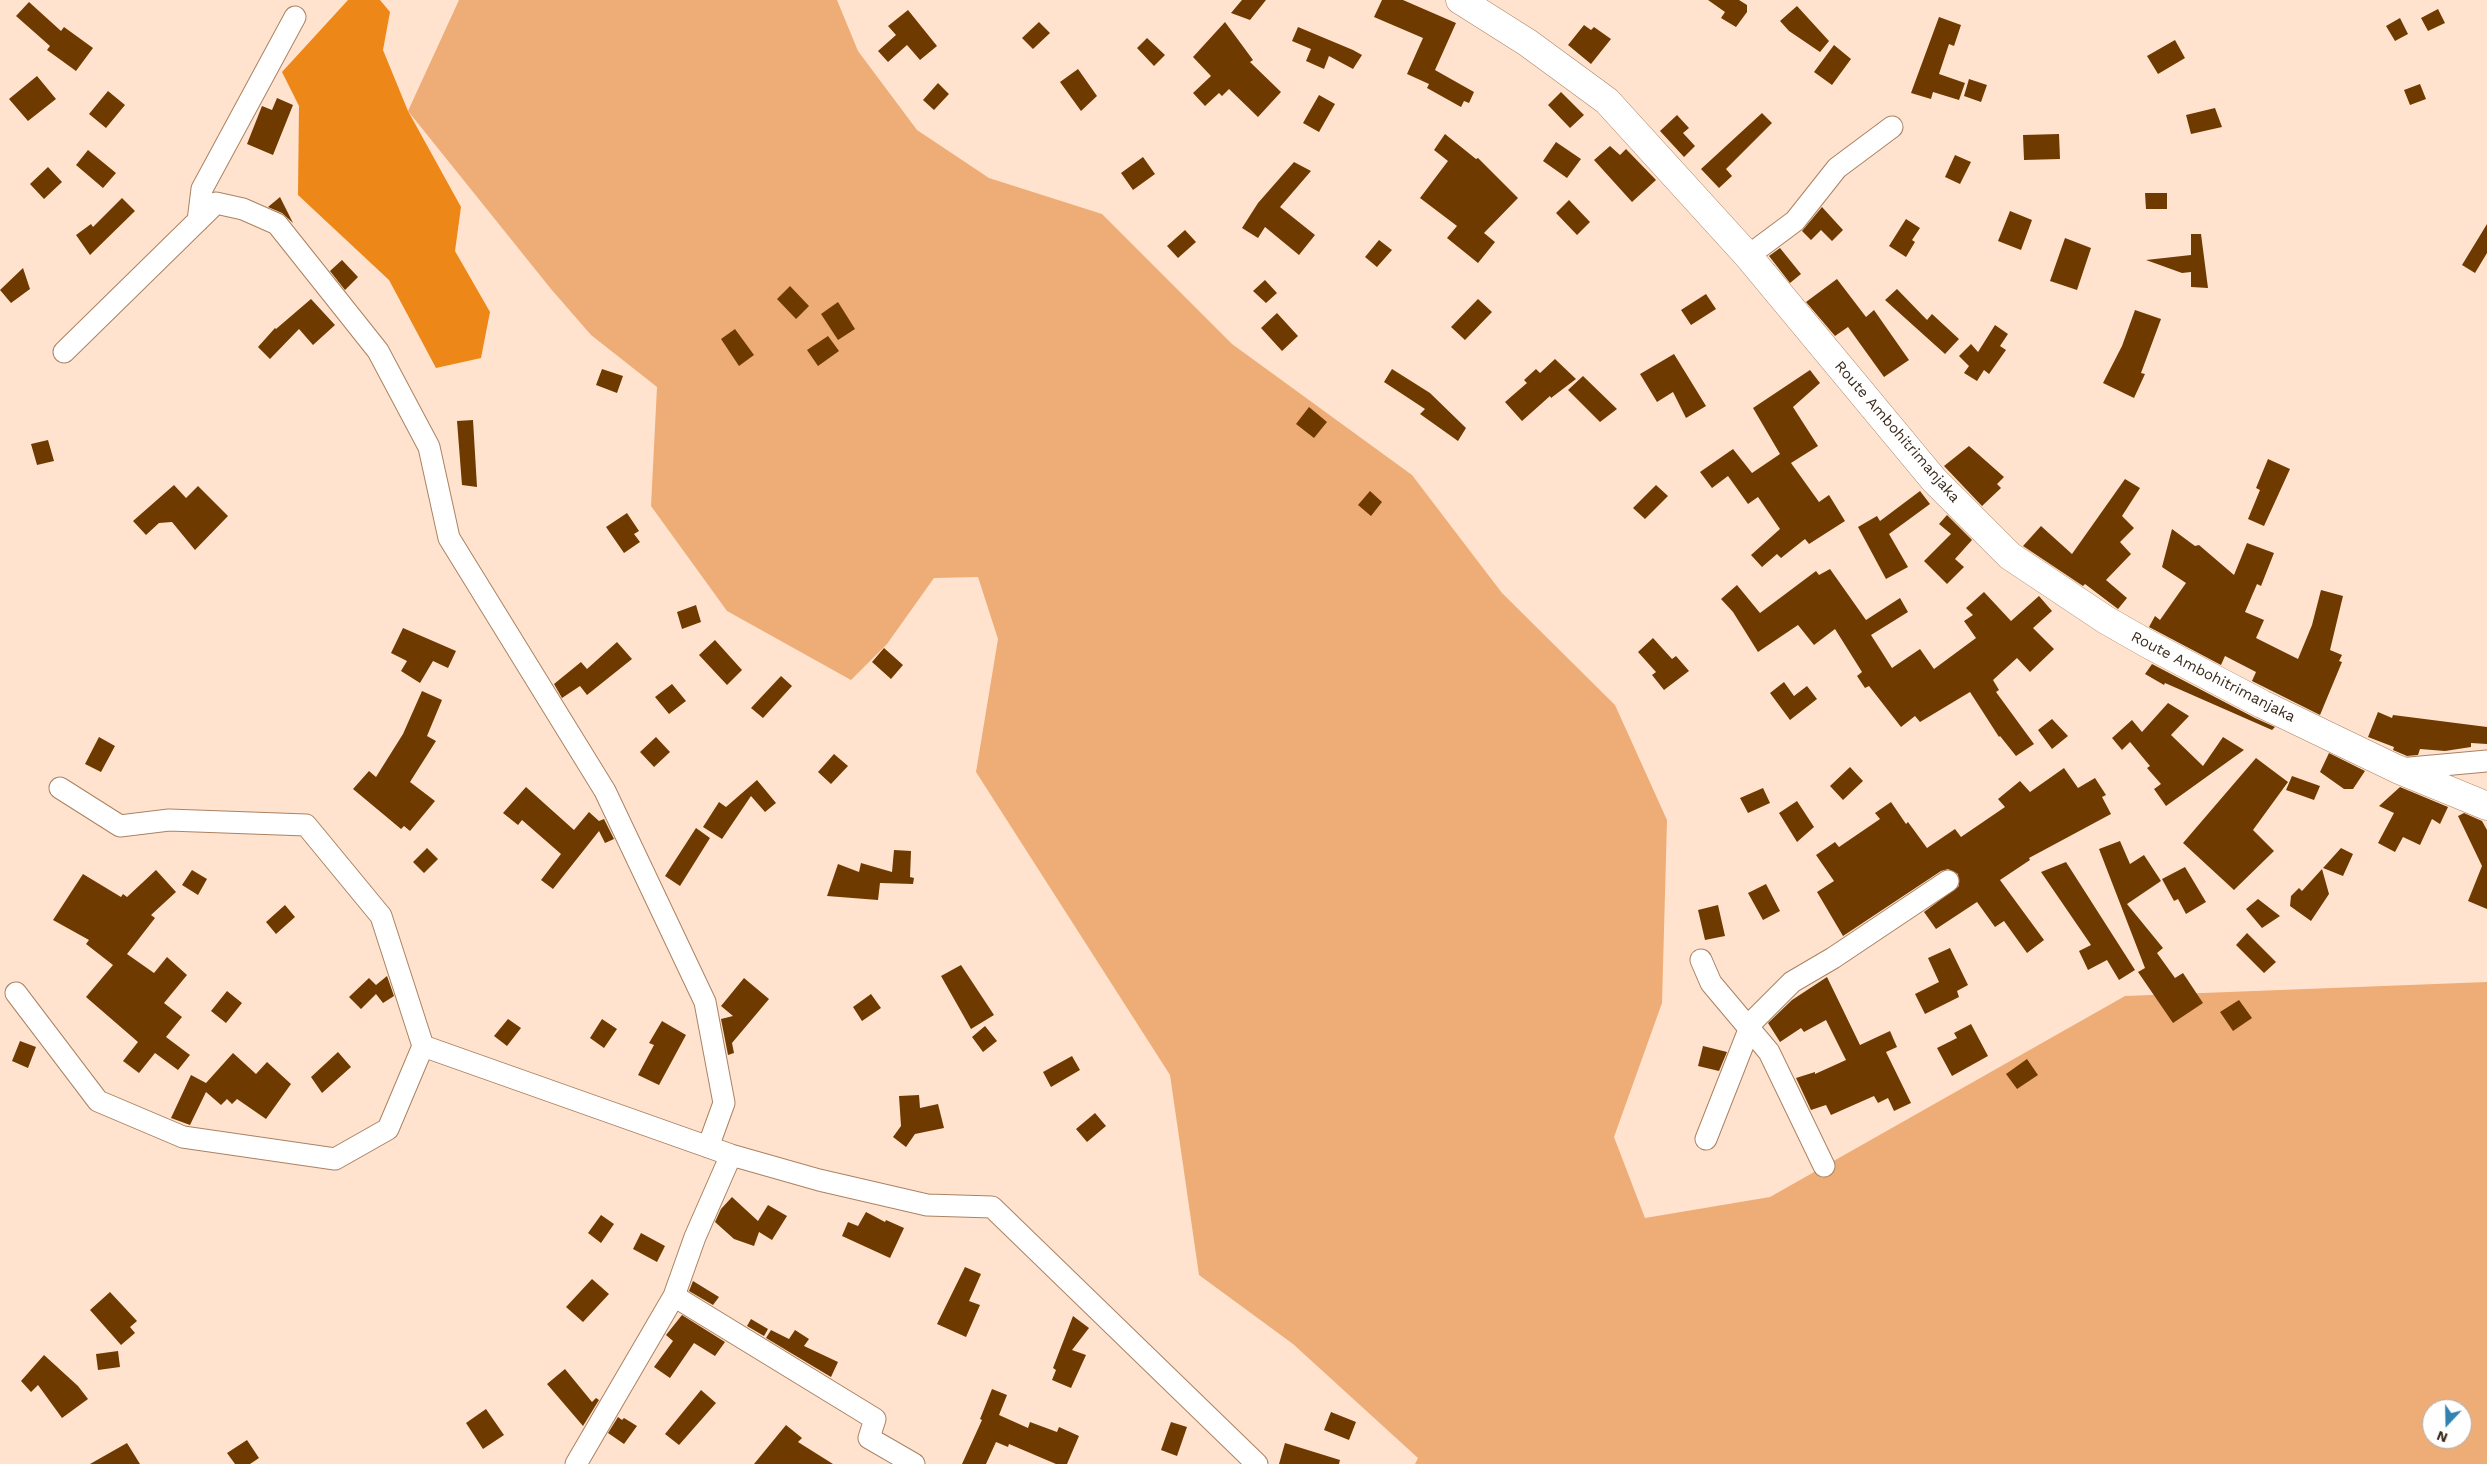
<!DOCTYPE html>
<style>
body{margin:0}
#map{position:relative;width:2487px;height:1464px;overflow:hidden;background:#ffe3ce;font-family:"Work Sans",sans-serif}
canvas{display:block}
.north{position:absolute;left:2422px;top:1399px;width:50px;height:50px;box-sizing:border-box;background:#fff;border:1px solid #b1aaa5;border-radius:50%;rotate:201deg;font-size:14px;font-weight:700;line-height:20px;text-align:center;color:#3c2b1d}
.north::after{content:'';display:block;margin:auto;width:18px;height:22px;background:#3181b2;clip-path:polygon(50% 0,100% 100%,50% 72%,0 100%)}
</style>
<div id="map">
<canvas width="2487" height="1464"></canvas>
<div class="north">N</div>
</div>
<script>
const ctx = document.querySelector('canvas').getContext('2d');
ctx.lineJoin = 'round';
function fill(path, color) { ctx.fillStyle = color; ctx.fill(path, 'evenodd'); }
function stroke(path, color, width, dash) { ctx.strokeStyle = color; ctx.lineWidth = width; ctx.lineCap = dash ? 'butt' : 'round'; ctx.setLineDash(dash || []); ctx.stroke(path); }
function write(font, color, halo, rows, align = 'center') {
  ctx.font = font + ' "Work Sans",sans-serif'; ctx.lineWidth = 5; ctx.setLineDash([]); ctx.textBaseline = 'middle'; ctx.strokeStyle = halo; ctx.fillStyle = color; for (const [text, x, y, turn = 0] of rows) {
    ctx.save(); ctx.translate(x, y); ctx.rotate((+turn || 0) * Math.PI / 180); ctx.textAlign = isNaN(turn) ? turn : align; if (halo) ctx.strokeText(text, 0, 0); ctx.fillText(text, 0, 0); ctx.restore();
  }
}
const green = new Path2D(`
 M459 0H837L858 51 917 130 989 178 1102 214 1232 344 1412 475 1502 593 1615 705 1667 820 1662 1003 1614 1137 1645 1218 1770 1197 2125 996 2487 982V1464H1415L1418 1458 1293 1344 1199 1275 1170 1075 976 772 998 639 978 577 934 578 887 644 851 680 727 611 651 506 657 387 591 335 551 289 408 111ZM2432 1409H2462V1439H2432Z`);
const forest = new Path2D(`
 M348 0H380L390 12 383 50 408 111 461 207 455 251 490 312 481 358 436 368 389 280 298 195 299 106 282 72Z`);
const building = new Path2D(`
 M1242 0H1266L1250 20 1231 13Z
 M1382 0H1403L1456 23 1435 70 1474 92 1469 103 1464 101 1461 107 1427 88 1429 84 1407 74 1423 38 1374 17Z
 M1708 0H1739L1747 5V12L1736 27 1721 18 1725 12Z
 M29 2 61 31 64 27 93 48 76 71 47 50 50 46 16 16Z
 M1797 6 1829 41 1820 52 1789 31 1780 21Z
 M2438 9 2445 23 2428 31 2421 18Z
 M908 10 937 46 920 60 907 45 888 62 878 51 896 35 888 26Z
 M1939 17 1961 25 1954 46 1949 44 1939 74 1965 83 1959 100 1933 92 1931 99 1911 93Z
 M2400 18 2408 34 2395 41 2386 26Z
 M1039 22 1050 33 1033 49 1022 38Z
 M1225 22 1253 60 1250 62 1281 92 1258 117 1229 89 1222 96 1219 93 1205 106 1193 93 1211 76 1193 57Z
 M1584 25 1591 30 1594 27 1611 39 1591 64 1568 45Z
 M1298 27 1353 50 1362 55 1353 69 1329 56 1324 69 1306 61 1311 49 1292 41Z
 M1147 38 1165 55 1154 66 1137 48Z
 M2175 40 2185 58 2158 74 2147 56Z
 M1834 45 1851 59 1832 85 1814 72Z
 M1078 69 1097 96 1081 111 1060 82Z
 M37 76 56 99 28 121 9 99Z
 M1969 79 1987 85 1981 102 1964 96Z
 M938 83 949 94 934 110 923 100Z
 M2420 84 2426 99 2410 105 2404 90Z
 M108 91 125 105 106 128 89 114Z
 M1561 92 1584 115 1570 128 1548 105Z
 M1319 95 1335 104 1319 132 1303 123Z
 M277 98 293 105 273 155 247 144 262 106 272 110Z
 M2215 108 2222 127 2191 134 2186 115Z
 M1762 113 1772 123 1726 169 1732 176 1719 188 1701 169Z
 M1677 115 1689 128 1683 133 1695 146 1684 157 1660 131Z
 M1445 134 1476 159 1478 158 1518 198 1484 233 1495 242 1478 263 1447 238 1457 226 1420 198 1448 161 1434 150Z
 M2059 134 2060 159 2024 160 2023 135Z
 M1556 142 1581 159 1567 178 1543 161Z
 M1610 146 1620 155 1626 149 1656 180 1632 202 1594 160Z
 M88 150 116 173 103 188 76 165Z
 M1955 155 1971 162 1960 184 1945 177Z
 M1143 157 1155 174 1133 190 1121 173Z
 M1294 162 1311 171 1280 207 1315 235 1299 255 1265 227 1258 238 1242 228 1258 203Z
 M48 167 62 182 44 199 30 184Z
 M2145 193H2167V209H2146Z
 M280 197 293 223 282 213 268 207Z
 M122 198 135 211 90 255 76 235 91 224 93 227Z
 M1569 200 1590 222 1577 235 1556 213Z
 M1822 207 1843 230 1832 241 1821 230 1811 240 1802 231Z
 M2010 211 2032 220 2021 250 1998 241Z
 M1906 219 1920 228 1912 240 1915 242 1906 257 1889 246Z
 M2487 224V253L2475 273 2462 265Z
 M1185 230 1196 242 1178 258 1167 246Z
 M2191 234H2201L2208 288 2191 287V272L2182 273 2146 260 2191 255Z
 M2065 238 2091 248 2077 290 2050 281Z
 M1379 240 1392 250 1377 267 1365 257Z
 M1780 248 1801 274 1790 283 1769 256Z
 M342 260 358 277 345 290 330 271Z
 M23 268 30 289 11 303 0 290Z
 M1837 279 1866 317 1874 310 1909 360 1884 377 1848 327 1835 336 1806 302Z
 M1265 280 1277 293 1266 303 1253 291Z
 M790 286 809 306 796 319 777 299Z
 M1897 289 1927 320 1932 314 1959 339 1945 354 1885 300Z
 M1706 294 1716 309 1691 325 1681 310Z
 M311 299 335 325 313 345 299 329 270 359 258 347 275 328 276 329Z
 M1478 299 1492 312 1465 340 1451 327Z
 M838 302 855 329 838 340 821 314Z
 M2135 310 2161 319 2141 373 2145 374 2134 398 2103 383 2122 346Z
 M1277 313 1298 336 1282 351 1261 328Z
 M1995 325 2008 334 2000 346 2006 350 1989 374 1984 370 1977 381 1964 373 1969 366 1959 356 1971 344 1978 352Z
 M735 329 754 355 739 366 721 339Z
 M828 336 839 351 818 366 807 350Z
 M1674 354 1706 406 1686 418 1673 392 1657 402 1640 374Z
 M1555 359 1576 379 1551 398 1550 396 1522 421 1505 402 1527 383 1524 380 1536 369 1540 373Z
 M602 369 623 376 617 393 596 385Z
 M1392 369 1430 393 1466 428 1458 441 1420 414 1425 409 1384 382Z
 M1810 370 1820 383 1793 407 1818 446 1791 463 1819 502 1829 495 1845 521 1809 544 1805 539 1781 558 1777 554 1762 567 1751 555 1780 529 1758 497 1748 504 1728 476 1712 488 1700 472 1733 449 1752 473 1780 454 1753 408Z
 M1583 376 1617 409 1600 422 1568 390Z
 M1309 407 1327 422 1314 438 1296 424Z
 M473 420 477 487 462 485 457 421Z
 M48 440 54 461 37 465 31 444Z
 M1969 446 2004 477 1997 484 2001 488 1982 506 1944 466Z
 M2268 459 2290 469 2264 526 2248 519 2260 490 2256 488Z
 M2125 479 2140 488 2122 516 2134 528 2120 542 2131 554 2106 580 2127 598 2118 609 2085 584 2083 586 2023 546 2041 526 2072 554Z
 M174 485 186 498 198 486 228 516 195 550 172 522 159 523 146 535 133 521Z
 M1656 485 1668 496 1645 519 1633 508Z
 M1370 491 1382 502 1371 516 1358 505Z
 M1920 491 1930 504 1889 534 1908 567 1886 579 1858 527 1877 516 1880 521Z
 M627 513 639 531 634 534 640 542 624 553 606 527Z
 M1947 515 1972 540 1955 559 1964 567 1947 584 1924 561 1951 534 1939 524Z
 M2172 529 2195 546 2199 545 2234 575 2247 543 2274 553 2261 586 2257 584 2245 612 2264 620 2256 638 2298 659 2312 625 2321 590 2343 596 2330 650 2342 655 2339 661 2342 662 2320 715 2252 681 2256 672 2225 656 2221 665 2149 627 2155 616 2160 620 2186 583 2162 567Z
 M1830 569 1866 620 1900 598 1908 612 1871 635 1892 668 1920 649 1934 669 1976 638 1964 621 1973 615 1966 608 1984 592 2011 621 2039 596 2052 611 2033 628 2054 649 2030 672 2017 658 1993 680 1999 690 1996 692 2034 744 2016 756 2000 736 1999 737 1970 692 1920 722 1915 716 1901 727 1869 686 1865 688 1857 676 1862 672 1835 629 1814 645 1798 625 1758 652 1733 612 1721 599 1737 585 1760 613 1816 571 1819 575Z
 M696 605 701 622 682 629 677 612Z
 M403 628 456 651 448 668 433 661 420 683 401 671 407 661 391 653Z
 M1653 638 1672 659 1676 656 1689 671 1664 690 1652 675 1656 672 1638 652Z
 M715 640 742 670 727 685 699 655Z
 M617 642 632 659 587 695 580 686 562 698 554 684 581 662 587 669Z
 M884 648 903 665 891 679 872 662Z
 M2152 664 2255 718 2275 727 2272 730 2165 683 2164 685 2145 674Z
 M781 676 792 686 763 718 751 708Z
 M1784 682 1794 696 1807 686 1817 699 1790 720 1770 693Z
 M672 684 686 701 669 714 655 697Z
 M422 691 442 700 427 736 436 741 410 782 435 801 410 831 404 826 401 829 353 789 369 771 376 777 403 734Z
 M2168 703 2189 716 2171 735 2203 766 2223 737 2244 750 2166 806 2154 789 2161 784 2147 768 2150 766 2130 742 2122 750 2112 738 2132 720 2142 732Z
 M2378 712 2392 718 2393 715 2487 727V744L2471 743V747L2445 751 2420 749 2418 755 2407 756 2393 750 2394 747 2368 737Z
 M2052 719 2068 736 2052 749 2038 730Z
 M99 737 115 746 101 772 85 764Z
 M656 737 670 752 654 767 640 752Z
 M2329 753 2365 771 2353 789H2344L2320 772Z
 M834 754 848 766 831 784 818 772Z
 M2256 758 2288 782 2253 830 2274 851 2234 890 2183 843Z
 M1850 767 1863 781 1843 800 1830 786Z
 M2064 768 2078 788 2095 778 2106 795 2102 797 2111 814 2029 858 2030 860 2000 880 2044 940 2027 953 2004 921 1995 927 1977 902 1936 929 1924 912 1959 886 1958 874 1948 869 1941 871 1843 936 1817 892 1834 881 1816 855 1835 842 1839 847 1880 819 1875 813 1891 802 1906 824 1908 822 1927 848 1955 829 1961 837 2005 807 1998 799 2020 781 2030 792Z
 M2292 776 2320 786 2314 800 2286 790Z
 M757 780 776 803 765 812 751 796 722 839 703 827 719 802 726 807Z
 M526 787 574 830 589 812 599 821 604 819 614 839 605 843 599 831 553 889 541 880 561 854 522 820 518 825 503 813Z
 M2400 787 2448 807 2440 824 2432 819 2420 845 2403 837 2395 852 2378 843 2394 813 2379 806Z
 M1763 788 1770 803 1748 813 1740 798Z
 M1797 801 1814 827 1797 842 1779 813Z
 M2464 813 2482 821 2487 830V909L2468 901 2482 866 2458 816Z
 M696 828 710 838 680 886 665 876Z
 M2120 841 2130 864 2144 855 2161 881 2127 904 2163 948 2157 953 2175 978 2183 973 2203 1003 2173 1023 2138 972 2145 968 2099 849Z
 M427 848 438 859 424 873 413 862Z
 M2341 848 2353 854 2343 876 2323 868Z
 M894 850 911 851 910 877 914 878 913 884 880 883 878 900 827 896 838 864 859 872 861 863 892 872Z
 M2066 862 2135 970 2119 980 2107 960 2088 970 2079 951 2091 945 2041 872Z
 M2185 867 2206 902 2186 914 2178 899 2174 901 2162 879Z
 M2322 869 2329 894 2311 921 2290 906 2291 896 2299 888 2302 891Z
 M156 870 176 892 151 915 155 918 127 954 154 973 167 957 187 975 164 1003 182 1017 166 1037 190 1055 178 1070 155 1053 139 1073 123 1061 138 1042 86 997 113 965 86 944 89 940 53 920 83 874 121 897 123 894 127 897Z
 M192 870 207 879 198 895 182 885Z
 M1766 884 1780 911 1763 920 1748 893Z
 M2258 899 2280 916 2262 928 2246 909Z
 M285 905 295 917 276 934 266 922Z
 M1718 905 1725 936 1705 940 1698 910Z
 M2247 933 2276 962 2264 973 2236 945Z
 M1950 948 1968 985 1957 991 1959 997 1925 1014 1915 994 1939 982 1928 958Z
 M961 965 994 1015 971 1029 941 976Z
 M387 976 394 996 383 1003 376 994 361 1009 349 997 369 978 376 985Z
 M1827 977 1860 1045 1890 1031 1897 1047 1886 1052 1911 1103 1894 1111 1888 1098 1878 1103 1874 1096 1831 1115 1826 1105 1811 1110 1796 1078 1815 1072V1074L1846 1060 1826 1020 1804 1032 1801 1028 1780 1042 1768 1023 1792 1000Z
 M744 978 769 999 732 1043 734 1053 728 1055 721 1019 733 1016 721 1006Z
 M227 991 242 1003 226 1023 211 1011Z
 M871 994 881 1008 862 1021 853 1007Z
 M2239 1000 2252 1018 2233 1031 2220 1012Z
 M508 1019 521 1028 507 1046 494 1036Z
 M602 1019 617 1029 604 1048 590 1038Z
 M662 1021 686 1035 659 1085 638 1075 654 1045 649 1043Z
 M1971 1024 1988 1056 1952 1076 1937 1048 1957 1038 1954 1033Z
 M985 1026 997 1041 983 1052 972 1037Z
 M20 1041 36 1047 28 1068 12 1061Z
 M1703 1046 1727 1052 1719 1071 1698 1066Z
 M338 1052 351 1067 322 1093 311 1077Z
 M233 1053 256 1074 267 1062 291 1084 266 1119 237 1099 232 1104 227 1099 221 1105 206 1092 190 1125 171 1118 191 1075 206 1083Z
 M1072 1056 1080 1070 1051 1087 1043 1072Z
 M2027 1059 2038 1075 2017 1089 2006 1074Z
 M919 1095 920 1108 938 1104 944 1128 915 1134 906 1147 893 1137 901 1126 899 1096Z
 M1095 1113 1106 1126 1087 1142 1076 1129Z
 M732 1197 758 1221 768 1205 787 1216 772 1240 759 1232 754 1246 734 1239 715 1222 721 1209Z
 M866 1212 885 1222 886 1220 904 1228 890 1258 842 1236 848 1222 858 1226Z
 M601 1215 614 1224 601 1243 588 1233Z
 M641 1233 665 1246 657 1262 633 1249Z
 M965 1267 981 1274 969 1301 980 1305 966 1337 937 1324Z
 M592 1279 609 1294 583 1322 566 1307Z
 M693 1281 719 1297 713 1305 689 1291Z
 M110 1292 137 1321 130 1327 135 1333 121 1345 90 1310Z
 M682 1315 725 1342 715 1356 694 1343 670 1378 654 1367 673 1341 666 1335Z
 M1073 1316 1089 1328 1072 1350 1086 1355 1071 1388 1052 1380 1056 1370 1053 1368Z
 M751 1319 768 1329 764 1336 747 1326Z
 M771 1330 789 1339 795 1330 809 1339 804 1346 838 1362 831 1377 766 1338Z
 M118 1351 120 1367 98 1370 96 1354Z
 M44 1355 78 1386 88 1399 62 1418 38 1385 31 1392 21 1381Z
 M565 1369 592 1402 596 1398 599 1400 583 1426 547 1384Z
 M992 1389 1007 1395 999 1415 1028 1428 1030 1422 1057 1432 1059 1427 1079 1436 1067 1464H1056L1009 1444 1008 1447 996 1442 986 1464H962L982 1420 980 1419Z
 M701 1390 716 1403 679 1445 665 1434Z
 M486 1409 504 1435 483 1449 466 1423Z
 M1331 1412 1356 1422 1349 1440 1324 1430Z
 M618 1417 622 1420 624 1418 637 1426 624 1444 608 1433Z
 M1171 1422 1187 1427 1177 1456 1161 1450Z
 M786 1425 802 1438 798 1442 833 1464H754Z
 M247 1440 259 1458 250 1464H235L227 1453Z
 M127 1443 140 1464H90Z
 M1285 1443 1340 1460 1339 1464H1279Z`);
const street = new Path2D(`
 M198 221 202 189 295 17
 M1748 256 1795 221 1837 168 1892 127
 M64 352 216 203 243 209 277 224 378 351 429 447 449 538 605 791 705 1002 724 1103 708 1147
 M2399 769 2487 761
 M60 788 120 826 169 820 306 825 381 916 423 1046
 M1701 960 1711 983 1769 1052 1824 1166
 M16 993 98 1101 183 1137 335 1159 388 1129 423 1046 731 1155 819 1180 927 1205 992 1207 1257 1464
 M1706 1139 1752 1022 1792 982 1833 958 1948 881
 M674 1296 875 1419 869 1438 914 1464
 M576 1464 674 1296 695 1237 731 1155`);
const secondary = new Path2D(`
 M1460 0 1528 43 1607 101 1748 256 1934 480 2010 556 2106 620 2148 644 2262 704 2397 769 2487 806`);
const streetNames = [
 ["Route Ambohitrimanjaka",1897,432,49],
 ["Route Ambohitrimanjaka",2213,677,27]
];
fill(green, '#eead77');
fill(forest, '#ec8718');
fill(building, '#6f3a00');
stroke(street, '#ab8261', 23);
stroke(secondary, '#ab8261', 29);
stroke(street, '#fff', 21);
stroke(secondary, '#fff', 28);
write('15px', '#3c2b1d', '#fff', streetNames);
</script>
